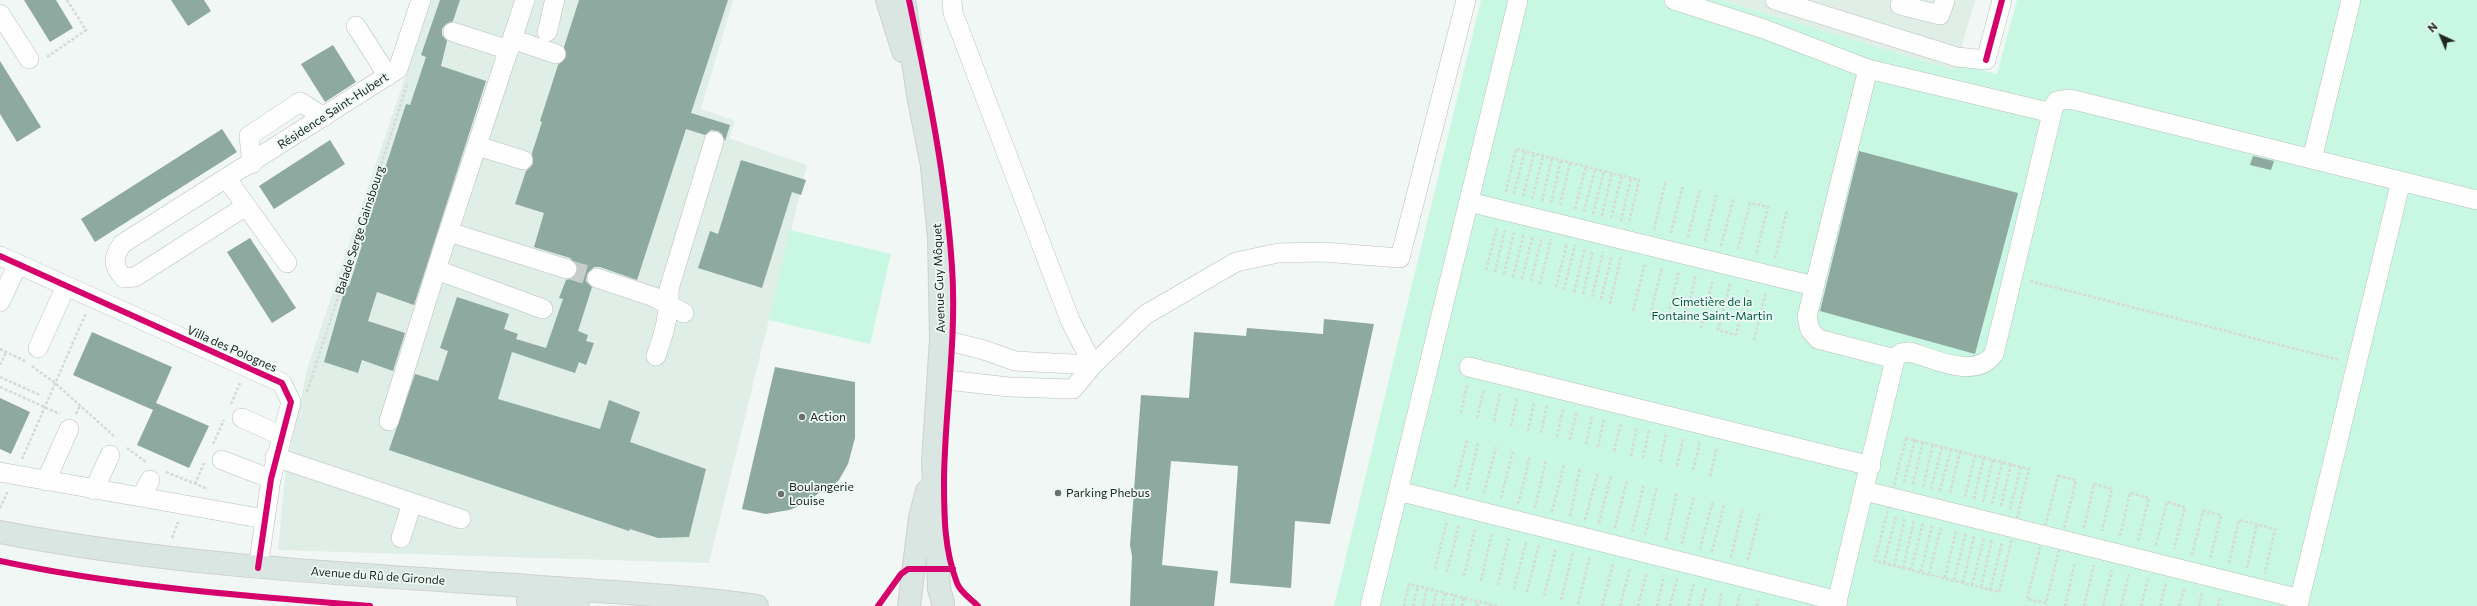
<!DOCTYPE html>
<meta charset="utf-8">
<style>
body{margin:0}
#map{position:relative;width:2477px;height:606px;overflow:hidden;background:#f0f7f4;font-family:Commissioner,sans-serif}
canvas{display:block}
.north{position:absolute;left:2421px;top:16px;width:40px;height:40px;-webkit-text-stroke:3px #edfaf4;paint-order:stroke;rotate:316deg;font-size:11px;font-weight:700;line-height:16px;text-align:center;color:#222724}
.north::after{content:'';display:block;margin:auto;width:14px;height:18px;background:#222724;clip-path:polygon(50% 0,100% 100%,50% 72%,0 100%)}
</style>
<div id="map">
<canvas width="2477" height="606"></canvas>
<div class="north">N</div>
</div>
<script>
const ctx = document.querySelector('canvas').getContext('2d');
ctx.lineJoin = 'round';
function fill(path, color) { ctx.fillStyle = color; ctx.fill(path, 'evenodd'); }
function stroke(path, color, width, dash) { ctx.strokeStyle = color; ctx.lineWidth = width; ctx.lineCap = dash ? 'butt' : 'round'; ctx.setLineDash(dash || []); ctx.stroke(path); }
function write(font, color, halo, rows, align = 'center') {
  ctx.font = font + ' Commissioner,sans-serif'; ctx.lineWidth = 3.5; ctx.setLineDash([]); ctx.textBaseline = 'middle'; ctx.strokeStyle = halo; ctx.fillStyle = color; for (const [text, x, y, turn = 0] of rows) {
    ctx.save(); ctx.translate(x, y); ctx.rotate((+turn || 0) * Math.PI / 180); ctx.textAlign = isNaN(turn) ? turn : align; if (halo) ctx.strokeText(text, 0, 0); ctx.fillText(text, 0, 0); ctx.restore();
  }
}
const built = new Path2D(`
 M431 0H733L701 109 735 121 729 138 807 165 709 563 278 550 286 467 308 366Z
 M1721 0H1975L1955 70Z`);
const green = new Path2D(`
 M1481 0H1721L1954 70 1957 64 1997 74 2017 0H2477V606H1334Z
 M790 230 891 254 870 344 769 320Z`);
const building = new Path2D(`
 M24 0H56L73 28 50 42Z
 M171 0H204L211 11 188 26Z
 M440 0H460L453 21 446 24 442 29V35L447 41 441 66 486 81 414 305 377 292 368 321 405 333 393 371 362 360 358 373 324 362 346 285 349 286 362 245H360L406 104 410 105 426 57 421 55Z
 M579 0H728L691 113 730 125 725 141 722 134 718 131 711 130 705 135 686 129 637 280 600 267H594L587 274 586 281 592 287 578 331 588 335 586 341 594 343 586 365 579 362 575 373 512 352 498 399 600 429 609 400 640 412 630 442 706 469 689 537 658 538 630 529 629 531 389 450 415 374 438 381 448 351 440 348 457 297 509 314 504 329 518 334 516 339 546 348 563 299 559 298 566 280 575 277 578 267 570 258 534 247 544 213 515 204 526 171 533 164 532 153 542 122 540 121 558 65 566 57 564 47Z
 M333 45 356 82 325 102 301 64Z
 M0 61 41 127 17 142 0 114Z
 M222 129 237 152 95 242 81 219Z
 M330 140 345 164 274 209 259 186Z
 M1859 151 2018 193 1975 354 1820 311Z
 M2253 156 2274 161 2271 170 2250 165Z
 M741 160 806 180 801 195 792 192 762 288 698 268 710 231 718 234Z
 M250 238 296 308 272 323 227 252Z
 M1324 319 1374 324 1330 524 1295 521 1291 588 1230 583 1238 466 1171 461 1162 565 1218 571 1214 606H1130L1132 556 1130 545 1141 395 1189 398 1194 332 1246 336 1247 328 1323 334Z
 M92 332 172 367 156 403 209 426 189 468 137 445 153 410 73 375Z
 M775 367 855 382V438L848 464 839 480 824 493 822 491 802 505 789 510 766 514 742 509Z
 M0 398 30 412 11 454 0 449Z`);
const minorTunnel = new Path2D(`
 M567 269 597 278`);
const path = new Path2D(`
 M47 57 86 30 67 0
 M1506 192 1516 149 1639 180 1629 223
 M1514 194 1525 151
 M1523 196 1534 154
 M1532 199 1543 156
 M1542 201 1552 158
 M1551 203 1561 160
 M1560 205 1570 163
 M1575 209 1586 166
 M1584 212 1595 169
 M1593 214 1604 171
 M1602 216 1612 173
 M1611 218 1622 175
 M1621 221 1631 178
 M1654 229 1666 180
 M1671 233 1683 185
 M1688 237 1700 189
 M1705 241 1717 193
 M1721 246 1734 197
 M1738 249 1750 203 1768 207 1756 255
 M1775 258 1787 211
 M1486 270 1497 228
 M1495 272 1505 230
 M1504 274 1514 232
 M1513 277 1524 233
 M1522 279 1533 235
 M1531 281 1542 237
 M2030 281 2339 360
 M1540 284 1551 239
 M1730 284 1718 330 1736 335 1748 288
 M1556 287 1567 243
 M1564 290 1575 245
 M1574 292 1585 248
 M1583 294 1593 250
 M1592 297 1603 252
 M1601 299 1612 255
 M1610 304 1621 257
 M1633 311 1645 263
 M1650 315 1662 267
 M1667 319 1679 271
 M1684 323 1696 275
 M1701 328 1713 280
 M1754 340 1766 292
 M0 349 25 361
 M0 365 6 352
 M32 366 55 383 115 437
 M0 377 40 395
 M0 387 60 414
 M307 392 407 85
 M231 404 240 383
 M1461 413 1467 385
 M76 414 80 405
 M1477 418 1484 389
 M1494 421 1500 393
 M1511 426 1517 398
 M1528 431 1534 402
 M1541 433 1547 405
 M1557 437 1563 409
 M1906 438 2029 469 1999 592 1875 561Z
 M1570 440 1577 412
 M213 444 224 420
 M1586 444 1592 416
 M1598 447 1604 419
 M127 448 146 462
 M1614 451 1621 423
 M1631 456 1637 427
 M1643 458 1649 430
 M22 459 86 313
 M1660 462 1666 434
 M1677 466 1683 439
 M1693 470 1700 442
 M166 472 208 489
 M1710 476 1717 447
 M2058 476 2076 480 2046 603 2027 599Z
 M1904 482 1915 440
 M195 484 204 463
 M1913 484 1923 442
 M1455 487 1467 440
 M1923 487 1933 444
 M1931 489 1942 447
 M1467 490 1478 443
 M1940 491 1951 449
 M1484 493 1496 447
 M1950 493 1960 451
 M1965 497 1975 455
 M1501 498 1513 451
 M1974 499 1984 457
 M1983 502 1993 459
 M1518 504 1530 456
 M1992 504 2002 462
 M2001 506 2011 464
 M0 508 8 491
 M1535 508 1546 460
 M2010 509 2021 466
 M1552 512 1564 464
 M1570 516 1580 468
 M1585 520 1598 472
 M1599 523 1611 476
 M1615 528 1627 480
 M2084 528 2094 484 2112 489 2102 531
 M1632 532 1644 484
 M1645 535 1657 487
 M2120 536 2130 493 2149 498 2138 541
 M172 538 178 522
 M1666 540 1677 492
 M1682 544 1694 496
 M2156 545 2167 502 2185 507 2174 549
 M1700 549 1713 501
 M1712 552 1724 504
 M2192 555 2203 511 2221 515 2210 559
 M1731 557 1743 508
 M1748 560 1760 512
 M1884 563 1896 516
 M2229 563 2239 520 2275 529 2265 573
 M1894 566 1905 518
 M1903 568 1914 521
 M2247 568 2257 524
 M1435 569 1447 521
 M1911 570 1923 523
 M1447 572 1459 524
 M1921 572 1932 525
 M1929 574 1941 527
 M1464 576 1475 529
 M1945 578 1956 531
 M1954 580 1966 533
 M1481 581 1492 533
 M1963 583 1974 536
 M1498 585 1509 538
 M1972 585 1984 538
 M1981 587 1992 540
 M1514 589 1526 542
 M1990 590 2002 543
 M1527 592 1539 544
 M1544 596 1556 548
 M1561 600 1573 552
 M1578 604 1590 556
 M1404 606 1409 584 1497 606
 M1413 606 1418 586
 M1423 606 1427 588
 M1433 606 1437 591
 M1442 606 1445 593
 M1452 606 1455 595
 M1462 606 1464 598
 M1477 606 1478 601
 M1602 606 1613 564
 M1620 606 1630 568
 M1638 606 1647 572
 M1657 606 1664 575
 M1670 606 1677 579
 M1688 606 1694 583
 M1701 606 1706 587
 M1719 606 1722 591
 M1737 606 1740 594
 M1757 606 1758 599
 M2065 606 2075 562
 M2084 606 2094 565
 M2103 606 2112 570
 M2121 606 2129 574
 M2141 606 2148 579
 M2160 606 2166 583
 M2179 606 2184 589
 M2199 606 2202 593
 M2218 606 2220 597`);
const minor = new Path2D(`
 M952 0 953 13 960 31 1070 320 1093 365
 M1674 0 1764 29 1868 69 2052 113
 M1775 0 1957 57 1986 60 2002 0
 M1900 5 1940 15 1945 0
 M0 14 29 59
 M356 26 388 76
 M453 32 509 50
 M547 32C551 21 551 11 555 0
 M512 39 556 54
 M1868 69 1807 317 1810 330 1818 339 1895 359
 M477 146 523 160
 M2312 159 2351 0
 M252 164 249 136 300 102 324 117
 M227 179 287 263
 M1469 202 1814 286
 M246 206 135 277 124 278C112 266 113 257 122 244L398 69 421 0
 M449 232 567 269
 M0 256 282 383 291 402 271 479 258 568
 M437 270 543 309
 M597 278 654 297 684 313
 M0 302 18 264
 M941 339 984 350 1015 361 1093 365
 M38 348 66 286
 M656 356C664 334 670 313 669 289L714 141
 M1469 367 1871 466
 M938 379 1009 387 1073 389 1093 365 1145 315 1236 262 1278 253 1323 252 1400 258 1466 0
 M242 418 282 436
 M389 421 445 242 525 0
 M275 457 461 519
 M222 460 271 479
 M0 472 265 519
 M46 481 69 429
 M94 490 110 455
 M1398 491 1838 601
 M1865 491 2300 599
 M142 496 150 480
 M401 538 412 503
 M1370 606 1518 0
 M1836 606 1895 359 1901 353 1910 352C1935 359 1975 380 1994 354L2054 105 2057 101 2070 99 2477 200
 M2298 606 2401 181`);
const major = new Path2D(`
 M887 0 903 51
 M904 0 918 95 932 166 939 237 941 339 933 462 939 589 943 603
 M0 532C174 566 352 574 528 586 604 592 682 595 757 606
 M528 601 578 606
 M909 606 920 518 927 491`);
const cycleway = new Path2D(`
 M909 0C928 89 946 177 952 267 957 337 945 409 944 479 944 515 944 549 957 583 960 592 971 599 978 606
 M1986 60 2002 0
 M0 256 282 383 291 402 271 479 258 568
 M0 561C121 587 246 596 370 606
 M878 606 901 574 908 569H953`);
const markers = [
 [802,417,4,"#6a706d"],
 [1058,493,4,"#6a706d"],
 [781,494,4,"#6a706d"]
];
const streetNames = [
 ["Résidence Saint-Hubert",333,111,-33],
 ["Balade Serge Gainsbourg",360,230,-72],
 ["Avenue Guy Môquet",939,278,-92],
 ["Villa des Polognes",232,349,24],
 ["Avenue du Rû de Gironde",378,576,4]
];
const parkNames = [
 ["Cimetière de la",1712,302],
 ["Fontaine Saint-Martin",1712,316]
];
const poiNames = [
 ["Action",810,417],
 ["Boulangerie",789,487],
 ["Louise",789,501],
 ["Parking Phebus",1066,493]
];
fill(built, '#dfeee7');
fill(green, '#c8f8e3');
fill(building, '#8ea9a0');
stroke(minorTunnel, '#c7cdca', 19, [19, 10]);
stroke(minor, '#babfbd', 20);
stroke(major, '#cdd1cf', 24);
stroke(path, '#d6d9d8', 2.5, [3, 2]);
stroke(minor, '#fdfefd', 19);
stroke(major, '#d9e6e2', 22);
stroke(cycleway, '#d6006c', 6);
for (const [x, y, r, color] of markers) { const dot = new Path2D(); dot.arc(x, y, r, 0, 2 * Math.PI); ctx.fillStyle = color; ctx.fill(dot); stroke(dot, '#edfaf4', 1.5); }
write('12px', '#222724', '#edfaf4', streetNames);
write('12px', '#005a3f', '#edfaf4', parkNames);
write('12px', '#222724', '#edfaf4', poiNames, 'left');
</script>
